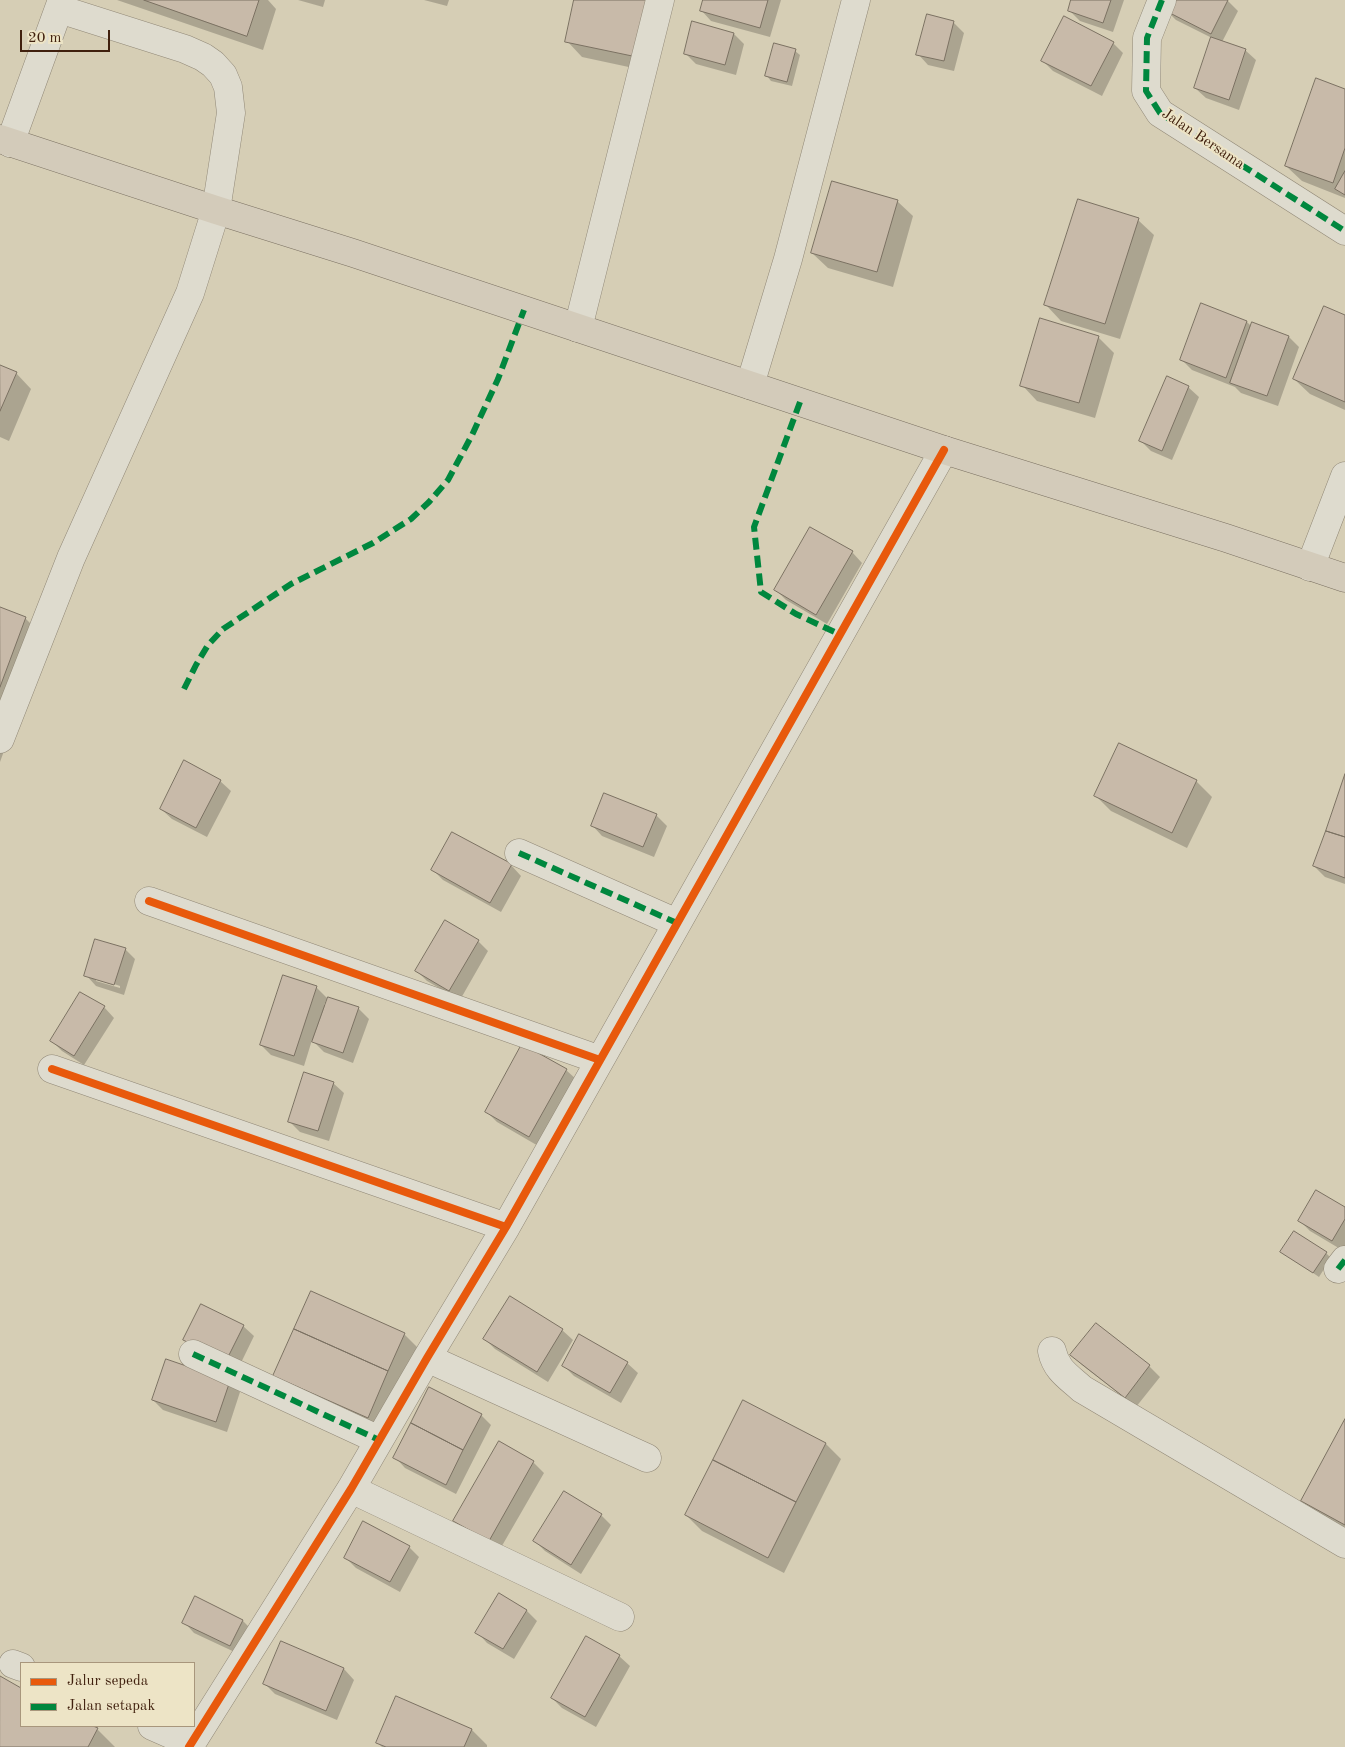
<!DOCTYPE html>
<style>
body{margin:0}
#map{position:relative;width:1345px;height:1747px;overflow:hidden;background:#d6ceb5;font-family:"Old Standard TT",serif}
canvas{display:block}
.legend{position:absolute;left:20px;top:1662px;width:175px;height:65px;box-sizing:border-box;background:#ede4c6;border:1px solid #a8967c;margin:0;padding:6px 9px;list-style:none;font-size:15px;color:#40200e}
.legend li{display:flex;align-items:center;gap:10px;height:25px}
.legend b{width:25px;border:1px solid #a8967c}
.scale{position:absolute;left:20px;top:30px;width:90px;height:22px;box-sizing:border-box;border:2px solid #40200e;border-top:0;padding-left:6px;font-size:15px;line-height:18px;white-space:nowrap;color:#40200e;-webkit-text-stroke:4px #ede4c6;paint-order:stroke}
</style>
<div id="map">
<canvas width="1345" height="1747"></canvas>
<ul class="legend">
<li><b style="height:6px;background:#e8590c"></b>Jalur sepeda</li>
<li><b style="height:6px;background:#00873e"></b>Jalan setapak</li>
</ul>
<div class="scale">20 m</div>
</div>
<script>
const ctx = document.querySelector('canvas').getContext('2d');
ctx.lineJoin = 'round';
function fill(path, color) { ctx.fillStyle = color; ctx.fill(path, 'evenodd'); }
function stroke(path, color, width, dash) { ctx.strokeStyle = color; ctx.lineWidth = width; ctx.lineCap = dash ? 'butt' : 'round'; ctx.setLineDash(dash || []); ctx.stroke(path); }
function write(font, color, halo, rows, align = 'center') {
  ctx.font = font + ' "Old Standard TT",serif'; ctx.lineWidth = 4; ctx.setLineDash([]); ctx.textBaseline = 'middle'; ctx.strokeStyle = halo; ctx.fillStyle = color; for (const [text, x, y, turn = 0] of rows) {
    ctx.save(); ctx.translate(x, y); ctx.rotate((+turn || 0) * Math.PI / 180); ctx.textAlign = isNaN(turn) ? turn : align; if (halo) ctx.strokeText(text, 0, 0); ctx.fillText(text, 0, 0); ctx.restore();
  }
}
const shadow = new Path2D(`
 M117 0H268L276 9 263 50Z
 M298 0H325L323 7Z
 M424 0H449L447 6Z
 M576 0 652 72 582 57 567 41Z
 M704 0H781L770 37 711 21 701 10Z
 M1073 0H1124L1113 32 1080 21 1069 10Z
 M1227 0 1238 11 1222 42 1245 50 1256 60 1239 110 1206 98 1195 88 1212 38 1176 20 1166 10Z
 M953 22 964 33 954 71 928 65 918 54Z
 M734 34 744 44 736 75 696 64 685 53Z
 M1113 43 1123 53 1102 96 1053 71 1043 61Z
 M795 51 800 55 792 86 771 81 767 76Z
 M1345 90V198L1302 181 1286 166Z
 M897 201 913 216 893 287 828 268 812 253Z
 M1138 220 1154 235 1120 339 1061 321 1046 305Z
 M1345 317V410L1310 394 1294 379Z
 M1247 322 1251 326 1289 337 1299 347 1278 406 1241 393 1235 387 1192 370 1182 360Z
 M1098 337 1114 353 1095 418 1037 401 1022 385Z
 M0 366 16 373 31 389 9 441 0 437Z
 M1188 387 1199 397 1172 460 1151 451 1141 441Z
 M852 552 862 563 827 624 786 600 776 590Z
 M0 608 25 618 45 638 0 762Z
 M1345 778V884L1325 877 1314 866Z
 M220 781 231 791 207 837 172 819 161 809Z
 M1196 781 1212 797 1187 848 1111 811 1096 796Z
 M656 815 667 826 654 857 602 836 592 825Z
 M511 865 521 876 501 912 443 880 433 870Z
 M478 941 488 951 460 1000 427 981 417 971Z
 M125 949 135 959 124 995 96 986 86 975ZM96 978 120 986V988L96 981Z
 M316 987 327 998 324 1005 358 1008 369 1019 353 1063 324 1052 312 1040 304 1066 271 1055 261 1045Z
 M104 1007 114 1018 84 1065 62 1051 52 1041Z
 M566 1070 577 1080 540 1147 497 1122 487 1112Z
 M333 1083 344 1093 329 1141 300 1132 290 1122Z
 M1345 1209V1246L1342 1250 1310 1231 1300 1221Z
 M1282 1252 1326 1253 1331 1258 1319 1277Z
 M510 1298 562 1330 573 1340 548 1382 495 1349 485 1339Z
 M1096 1324 1149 1366 1160 1377 1136 1407 1082 1365 1072 1355Z
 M243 1326 254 1336 237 1371 195 1350 185 1340Z
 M404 1334 420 1350 383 1433 290 1391 275 1375Z
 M627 1363 638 1373 621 1403 574 1376 563 1365Z
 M229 1382 240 1392 227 1432 163 1410 153 1400Z
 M744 1402 826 1444 841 1459 784 1573 702 1531 686 1515Z
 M481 1415 491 1425 456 1494 405 1468 395 1457Z
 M1345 1422V1531L1318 1517 1303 1501Z
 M500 1443 533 1462 544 1473 499 1551 465 1531 455 1521Z
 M601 1515 611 1525 581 1574 545 1551 535 1541Z
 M409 1547 419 1557 400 1592 356 1568 345 1557Z
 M500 1594 527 1611 537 1621 514 1659 487 1643 477 1632Z
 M243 1621 253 1631 241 1655 194 1633 184 1622Z
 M281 1643 344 1669 354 1680 337 1720 275 1694 264 1683Z
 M619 1656 630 1666 596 1727 562 1708 552 1698Z
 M0 1678 21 1689V1726H91L97 1729 115 1747H0Z
 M397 1698 472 1730 487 1745V1747H382L378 1743Z`);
const building = new Path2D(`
 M144 0H259L247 36Z
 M574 0H649L637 57 565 42Z
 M703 0H768L760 28 700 11Z
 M1071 0H1111L1103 23 1068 11Z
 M1170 0H1228L1211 34 1164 10Z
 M927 14 954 21 944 61 916 55Z
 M1064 16 1114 42 1091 86 1041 61Z
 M692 21 734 33 725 65 684 54Z
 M1211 37 1246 49 1229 100 1194 88Z
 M774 43 796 49 787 82 765 76Z
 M1316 78 1345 89V148L1333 183 1285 166Z
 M1345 171V195L1335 189Z
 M832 181 898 200 877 272 811 253Z
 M1078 199 1139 218 1105 324 1044 305Z
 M1201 303 1247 321 1226 378 1180 360Z
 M1324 306 1345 315V402L1293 379Z
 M1040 318 1099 336 1079 403 1020 386Z
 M1252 322 1289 336 1267 396 1230 383Z
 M0 365 17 372 0 411Z
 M1167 376 1189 386 1162 451 1139 441Z
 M810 527 853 551 816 615 774 590Z
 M0 607 26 617 0 687Z
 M1119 743 1197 780 1172 833 1094 796Z
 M184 760 221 780 196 828 160 809Z
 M1345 774V837L1326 831Z
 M604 793 657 814 643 847 591 826Z
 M1326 831 1345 837V878L1313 866Z
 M452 832 512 864 490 903 431 870Z
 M445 920 479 940 449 991 415 971Z
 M95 939 126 948 114 985 84 976Z
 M283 975 317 986 294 1056 260 1045Z
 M80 992 105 1006 74 1056 50 1041Z
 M328 997 359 1007 343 1053 312 1042Z
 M522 1044 567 1069 529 1137 485 1112Z
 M304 1072 334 1082 318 1131 288 1122Z
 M1316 1190 1345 1207V1219L1332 1241 1298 1221Z
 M1294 1231 1327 1252 1313 1273 1280 1252Z
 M311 1291 405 1333 388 1371 294 1329Z
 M510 1296 563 1329 537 1372 483 1339Z
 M201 1304 244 1325 226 1361 183 1340Z
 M1096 1323 1150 1365 1125 1398 1070 1355Z
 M294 1329 388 1371 368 1418 273 1376Z
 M579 1334 628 1362 610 1393 562 1366Z
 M166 1359 230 1381 216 1422 152 1400Z
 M429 1387 482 1414 463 1450 411 1423Z
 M743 1400 826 1443 796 1502 713 1460Z
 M1345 1419V1525L1301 1501Z
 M411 1423 463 1450 446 1485 393 1458Z
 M499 1441 534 1461 489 1541 453 1521Z
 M713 1460 796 1502 768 1558 685 1515Z
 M564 1491 602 1514 571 1565 533 1541Z
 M363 1521 410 1546 390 1582 344 1558Z
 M499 1593 527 1610 503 1649 475 1633Z
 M195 1596 243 1620 230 1646 182 1623Z
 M586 1636 620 1655 585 1717 551 1698Z
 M281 1641 344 1668 326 1711 263 1684Z
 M0 1676 21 1688V1726H93L98 1728 88 1747H0Z
 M396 1696 472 1729 464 1747H386L376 1743Z`);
const minor = new Path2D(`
 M1162 0 1147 38 1146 91 1160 113 1345 231
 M10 143 62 0
 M578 328 660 0
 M750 385 788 259 856 0
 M1310 567 1345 476
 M0 739 71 558 190 293 216 210 231 113 228 87 223 75 213 64 203 57 185 49 59 9
 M519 853 677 923
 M149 901 600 1060
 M52 1069 506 1227
 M1338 1269 1345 1260
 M1052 1351C1056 1370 1069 1377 1082 1389L1345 1544
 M193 1354 379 1440
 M427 1358 647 1458
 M351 1489 620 1617
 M13 1664 21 1667
 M152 1726 191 1743
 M189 1747 351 1489 427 1358 506 1227 944 450`);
const highway = new Path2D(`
 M0 139 216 210 353 253 944 450 1226 538 1345 578`);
const quiet = new Path2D(`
 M1162 0 1147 38 1146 91 1160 113 1345 231
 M800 402 754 527 761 592 796 614 839 634
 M184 689 196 665 208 645 223 629 291 584 373 543 411 519 429 502 448 480 472 435 498 379 524 310
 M519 853 677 923
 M1338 1269 1345 1260
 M193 1354 379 1440`);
const cycleway = new Path2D(`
 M149 901 600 1060
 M52 1069 506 1227
 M189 1747 351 1489 427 1358 506 1227 944 450`);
const streetNames = [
 ["Jalan Bersama",1203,139,34]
];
fill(shadow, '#0003');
fill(building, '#c8baa9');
stroke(building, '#7b7162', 1);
stroke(minor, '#918877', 29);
stroke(highway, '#7b7162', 29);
stroke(minor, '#dedbce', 28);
stroke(highway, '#d3cbba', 28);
stroke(quiet, '#00873e', 6, [12, 6]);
stroke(cycleway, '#e8590c', 8);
write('15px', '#40200e', '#ede4c6', streetNames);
</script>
